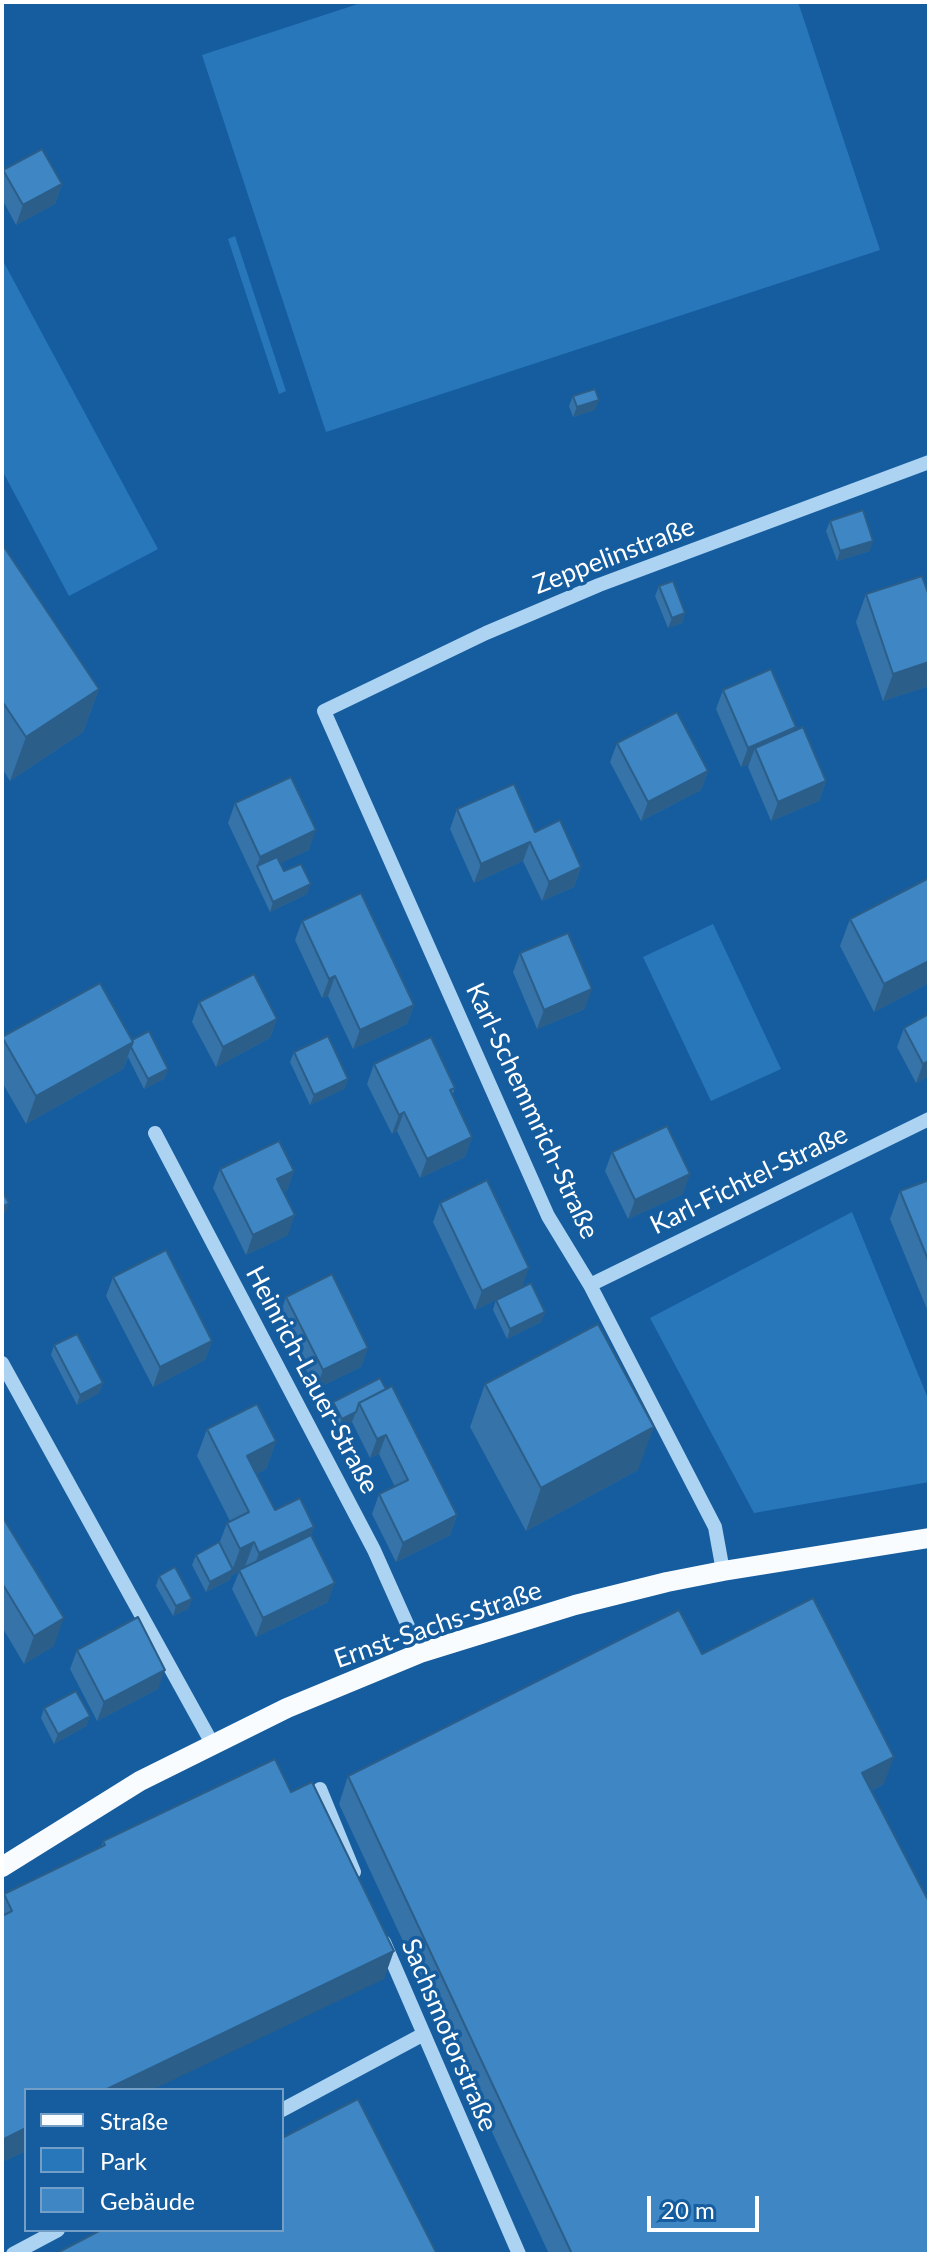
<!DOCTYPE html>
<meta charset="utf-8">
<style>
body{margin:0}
#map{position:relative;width:931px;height:2256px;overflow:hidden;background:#155d9e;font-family:Lato,sans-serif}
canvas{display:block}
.frame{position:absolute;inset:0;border:4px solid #fff;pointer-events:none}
.legend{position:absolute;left:24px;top:2088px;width:260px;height:144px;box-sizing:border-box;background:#155d9e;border:2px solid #739ec5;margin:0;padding:10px 14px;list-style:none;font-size:24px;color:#fff}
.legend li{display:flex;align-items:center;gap:16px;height:40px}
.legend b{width:40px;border:2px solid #739ec5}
.scale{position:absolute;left:647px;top:2196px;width:112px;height:36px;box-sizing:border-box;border:4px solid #fff;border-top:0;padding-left:10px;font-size:24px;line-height:28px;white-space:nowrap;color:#fff;-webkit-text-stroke:6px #155d9e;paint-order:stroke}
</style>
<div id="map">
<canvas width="931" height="2256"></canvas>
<div class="frame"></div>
<ul class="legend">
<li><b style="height:10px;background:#f9fcff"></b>Straße</li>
<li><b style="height:22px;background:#2977bb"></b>Park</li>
<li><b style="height:22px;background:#3e86c4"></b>Gebäude</li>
</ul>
<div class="scale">20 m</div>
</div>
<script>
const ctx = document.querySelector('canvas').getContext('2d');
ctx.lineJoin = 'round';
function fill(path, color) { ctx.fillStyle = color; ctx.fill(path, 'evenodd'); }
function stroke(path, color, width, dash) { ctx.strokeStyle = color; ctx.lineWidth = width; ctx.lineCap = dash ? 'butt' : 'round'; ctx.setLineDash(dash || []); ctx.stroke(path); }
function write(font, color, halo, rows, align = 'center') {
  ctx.font = font + ' Lato,sans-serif'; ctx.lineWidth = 7; ctx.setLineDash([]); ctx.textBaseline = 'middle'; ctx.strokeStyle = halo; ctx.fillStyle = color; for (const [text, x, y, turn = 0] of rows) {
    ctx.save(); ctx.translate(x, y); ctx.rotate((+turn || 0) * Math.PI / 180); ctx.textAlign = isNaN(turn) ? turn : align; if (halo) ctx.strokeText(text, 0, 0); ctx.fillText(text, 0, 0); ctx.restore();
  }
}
const green = new Path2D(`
 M364 2H798L880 250 326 432 202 55Z
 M235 236 286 391 279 394 228 239Z
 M2 259 158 549 69 596 2 470Z
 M713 924 781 1069 711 1101 643 957Z
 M852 1212 929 1401V1482L754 1513 650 1318Z`);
const minor = new Path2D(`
 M155 1133 374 1550 420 1653
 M590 1285 929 1119
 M2 1363 213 1745
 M723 1571 715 1527 590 1285 548 1216 324 711 486 633 599 585 929 462
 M320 1789 354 1872
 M384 1942 519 2254
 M282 2110 422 2035
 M13 2254 58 2230`);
const major = new Path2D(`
 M2 1867 140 1781 287 1708 420 1653 575 1605 667 1582 723 1571 929 1538`);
const wall = new Path2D(`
 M3 170 62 184 55 204 16 225 2 199V173Z
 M573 396 595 410 573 417 569 406Z
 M830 521 870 551 837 561 826 531Z
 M2 544 99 689 83 732 10 781 2 768Z
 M659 586 685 613 682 623 668 628 655 596Z
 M866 594 929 596V686L883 701 856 622Z
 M723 690 795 730 826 781 819 801 771 821 748 767 749 764 741 767 716 709Z
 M617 743 708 771 701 790 641 821 610 762Z
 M235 803 309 850 280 863 284 871 307 894 270 912 228 823Z
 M457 809 535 832 581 867 574 887 542 901 523 861 474 883 450 829Z
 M929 878V983L874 1012 840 946 850 919Z
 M302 921 414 1005 407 1024 353 1049 328 996 322 998 295 940Z
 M520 953 585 1009 537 1029 513 972Z
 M199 1002 277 1019 270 1038 216 1067 192 1022Z
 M904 1028 929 1076 916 1083 897 1047Z
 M2 1037 132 1040 168 1069 164 1079 144 1089 128 1057 123 1069 26 1124 2 1082Z
 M294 1052 348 1079 344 1089 310 1105 290 1062Z
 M374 1064 455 1088 452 1096 472 1137 465 1157 420 1178 397 1131 392 1134 367 1084Z
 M612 1152 683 1194 628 1219 605 1171Z
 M220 1169 294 1171 287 1190 283 1192 288 1235 246 1255 213 1188Z
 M929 1180V1314L890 1219 900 1191Z
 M440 1203 522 1287 545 1312 541 1322 507 1339 493 1310 496 1300 475 1310 433 1222Z
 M113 1277 212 1341 205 1360 153 1387 106 1296Z
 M286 1297 368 1348 361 1367 316 1389 279 1317Z
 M54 1345 103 1383 99 1393 77 1405 51 1355Z
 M380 1378 457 1515 450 1535 396 1562 372 1514 379 1494 395 1487 379 1454 370 1458 352 1422 338 1429 329 1412 333 1402Z
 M485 1384 638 1470 526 1531 470 1427Z
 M207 1429 276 1441 266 1469 256 1474 275 1510 314 1527 311 1535 328 1602 256 1637 232 1589 239 1572 231 1576 230 1580 206 1592 192 1565 196 1555 219 1544 227 1523 230 1521 197 1456Z
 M2 1516 54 1646 24 1664 2 1627Z
 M159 1576 192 1599 188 1609 173 1616 156 1586Z
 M77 1650 158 1689 97 1721 70 1669Z
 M702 1654 884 1784 872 1790 929 2254H549L339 1804 348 1776Z
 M44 1708 90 1716 86 1726 54 1744 41 1718Z
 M103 1841 384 1979 26 2090V2151L2 2162V1900L4 1894 101 1848Z`);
const shadedWall = new Path2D(`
 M62 184 55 204 16 225 23 205Z
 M599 400 595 410 573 417 577 407Z
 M873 541 870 551 837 561 840 551Z
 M685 613 682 623 668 628 672 618Z
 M929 662V686L883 701 893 674Z
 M99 689 83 732 10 781 26 737Z
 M796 727 789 746 755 748 749 764 741 767 748 748Z
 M708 771 701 790 641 821 648 802Z
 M826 781 819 801 771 821 778 802Z
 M316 830 309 850 260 873 257 866 260 857Z
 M530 842 523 861 474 883 481 864Z
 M581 867 574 887 542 901 549 882Z
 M311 884 307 894 270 912 273 902Z
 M929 961V983L874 1012 884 984Z
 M335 976 328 996 322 998 329 979Z
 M592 989 585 1009 537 1029 544 1010Z
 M414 1005 407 1024 353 1049 360 1030Z
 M277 1019 270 1038 216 1067 223 1047Z
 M133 1042 123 1069 26 1124 36 1096Z
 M929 1061V1076L916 1083 923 1064Z
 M168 1069 164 1079 144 1089 148 1079Z
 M348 1079 344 1089 310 1105 314 1095Z
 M404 1112 397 1131 392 1134 399 1115Z
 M472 1137 465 1157 420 1178 427 1159Z
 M294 1171 287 1190 270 1198 277 1179Z
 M690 1174 683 1194 628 1219 635 1200Z
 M9 1203 6 1213 2 1215V1207Z
 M295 1215 288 1235 246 1255 253 1235Z
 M529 1268 522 1288 475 1310 482 1291Z
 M545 1312 541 1322 507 1339 510 1329Z
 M212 1341 205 1360 153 1387 160 1367Z
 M368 1348 361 1367 316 1389 323 1370Z
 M103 1383 99 1393 77 1405 80 1395Z
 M356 1412 352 1422 338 1429 342 1419Z
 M654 1427 638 1470 526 1531 541 1488Z
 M386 1435 379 1454 370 1458 377 1439Z
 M276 1441 266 1469 237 1483 247 1456Z
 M457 1515 450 1535 396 1562 403 1543Z
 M314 1527 304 1554 249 1581 259 1553Z
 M254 1542 244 1569 239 1570V1572L231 1576 230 1580 206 1592 210 1582 232 1571 240 1549Z
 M335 1583 328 1602 256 1637 263 1618Z
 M192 1599 188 1609 173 1616 176 1606Z
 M64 1618 54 1646 24 1664 34 1636Z
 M165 1670 158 1689 97 1721 104 1702Z
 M90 1716 86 1726 54 1744 58 1734Z
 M894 1757 884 1784 852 1800 862 1773Z
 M394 1951 384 1979 152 2090H105Z
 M26 2128V2151L2 2162V2140Z`);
const building = new Path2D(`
 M42 149 62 184 23 205 3 170Z
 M595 389 599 400 577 407 573 396Z
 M863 510 873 541 840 551 830 521Z
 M2 544 99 689 26 737 2 701Z
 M922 576 929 596V662L893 674 866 594Z
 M673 581 685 613 672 618 659 586Z
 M771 669 796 727 748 748 723 690Z
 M677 712 708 771 648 802 617 743Z
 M803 727 826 781 778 802 755 748Z
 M291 777 316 830 260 857 235 803Z
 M514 784 535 832 560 820 581 867 549 882 530 842 481 864 457 809Z
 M277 857 284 871 301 864 311 884 273 902 257 866Z
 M929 878V961L884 984 850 919Z
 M361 893 414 1005 360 1030 335 976 329 979 302 921Z
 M568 933 592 989 544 1010 520 953Z
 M254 974 277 1019 223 1047 199 1002Z
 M100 983 133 1042 36 1096 2 1037Z
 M929 1014V1061L923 1064 904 1028Z
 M149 1031 168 1069 148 1079 131 1047 133 1042 132 1040Z
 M328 1036 348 1079 314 1095 294 1052Z
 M431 1037 455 1088 450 1090 472 1137 427 1159 404 1112 399 1115 374 1064Z
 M667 1126 690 1174 635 1200 612 1152Z
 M279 1141 294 1171 277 1179 295 1215 253 1235 220 1169Z
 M487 1180 529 1268 482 1291 440 1203Z
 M929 1180V1262L900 1191Z
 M2 1191 9 1203 2 1207Z
 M166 1250 212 1341 160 1367 113 1277Z
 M332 1274 368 1348 323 1370 286 1297Z
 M531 1283 545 1312 510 1329 496 1300Z
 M598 1324 654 1427 541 1488 485 1384Z
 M77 1334 103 1383 80 1395 54 1345Z
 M380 1378 386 1389 359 1403 356 1412 342 1419 333 1402Z
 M392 1386 457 1515 403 1543 379 1494 408 1480 386 1435 377 1439 359 1403Z
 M257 1404 276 1441 247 1456 275 1510 300 1498 314 1527 259 1553 254 1542 240 1549 227 1523 249 1512 207 1429Z
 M2 1516 64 1618 34 1636 2 1583Z
 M311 1535 335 1583 263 1618 239 1570Z
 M219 1542 233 1570 210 1582 196 1555Z
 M175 1567 192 1599 176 1606 159 1576Z
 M813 1598 894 1757 862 1773 929 1902V2254H572L348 1776 679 1610 702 1654Z
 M138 1617 165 1670 104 1702 77 1650Z
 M76 1691 90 1716 58 1734 44 1708Z
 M275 1759 291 1792 312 1782 394 1951 105 2090H26V2128L2 2140V1916L12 1911 4 1894 105 1845 103 1841Z
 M358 2099 437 2254H55L101 2230H282V2138Z`);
const streetNames = [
 ["Zeppelinstraße",614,556,-21],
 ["Karl-Schemmrich-Straße",532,1111,65],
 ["Karl-Fichtel-Straße",749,1180,-26],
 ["Heinrich-Lauer-Straße",312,1380,62],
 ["Ernst-Sachs-Straße",438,1625,-19],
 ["Sachsmotorstraße",449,2035,67]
];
fill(green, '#2977bb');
stroke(minor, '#add3f3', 14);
stroke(major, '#f9fcff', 20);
fill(wall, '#3573a9');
fill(shadedWall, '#2b5e89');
fill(building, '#3e86c4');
stroke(building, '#2b5e89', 2);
write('26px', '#fff', '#155d9e', streetNames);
</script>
